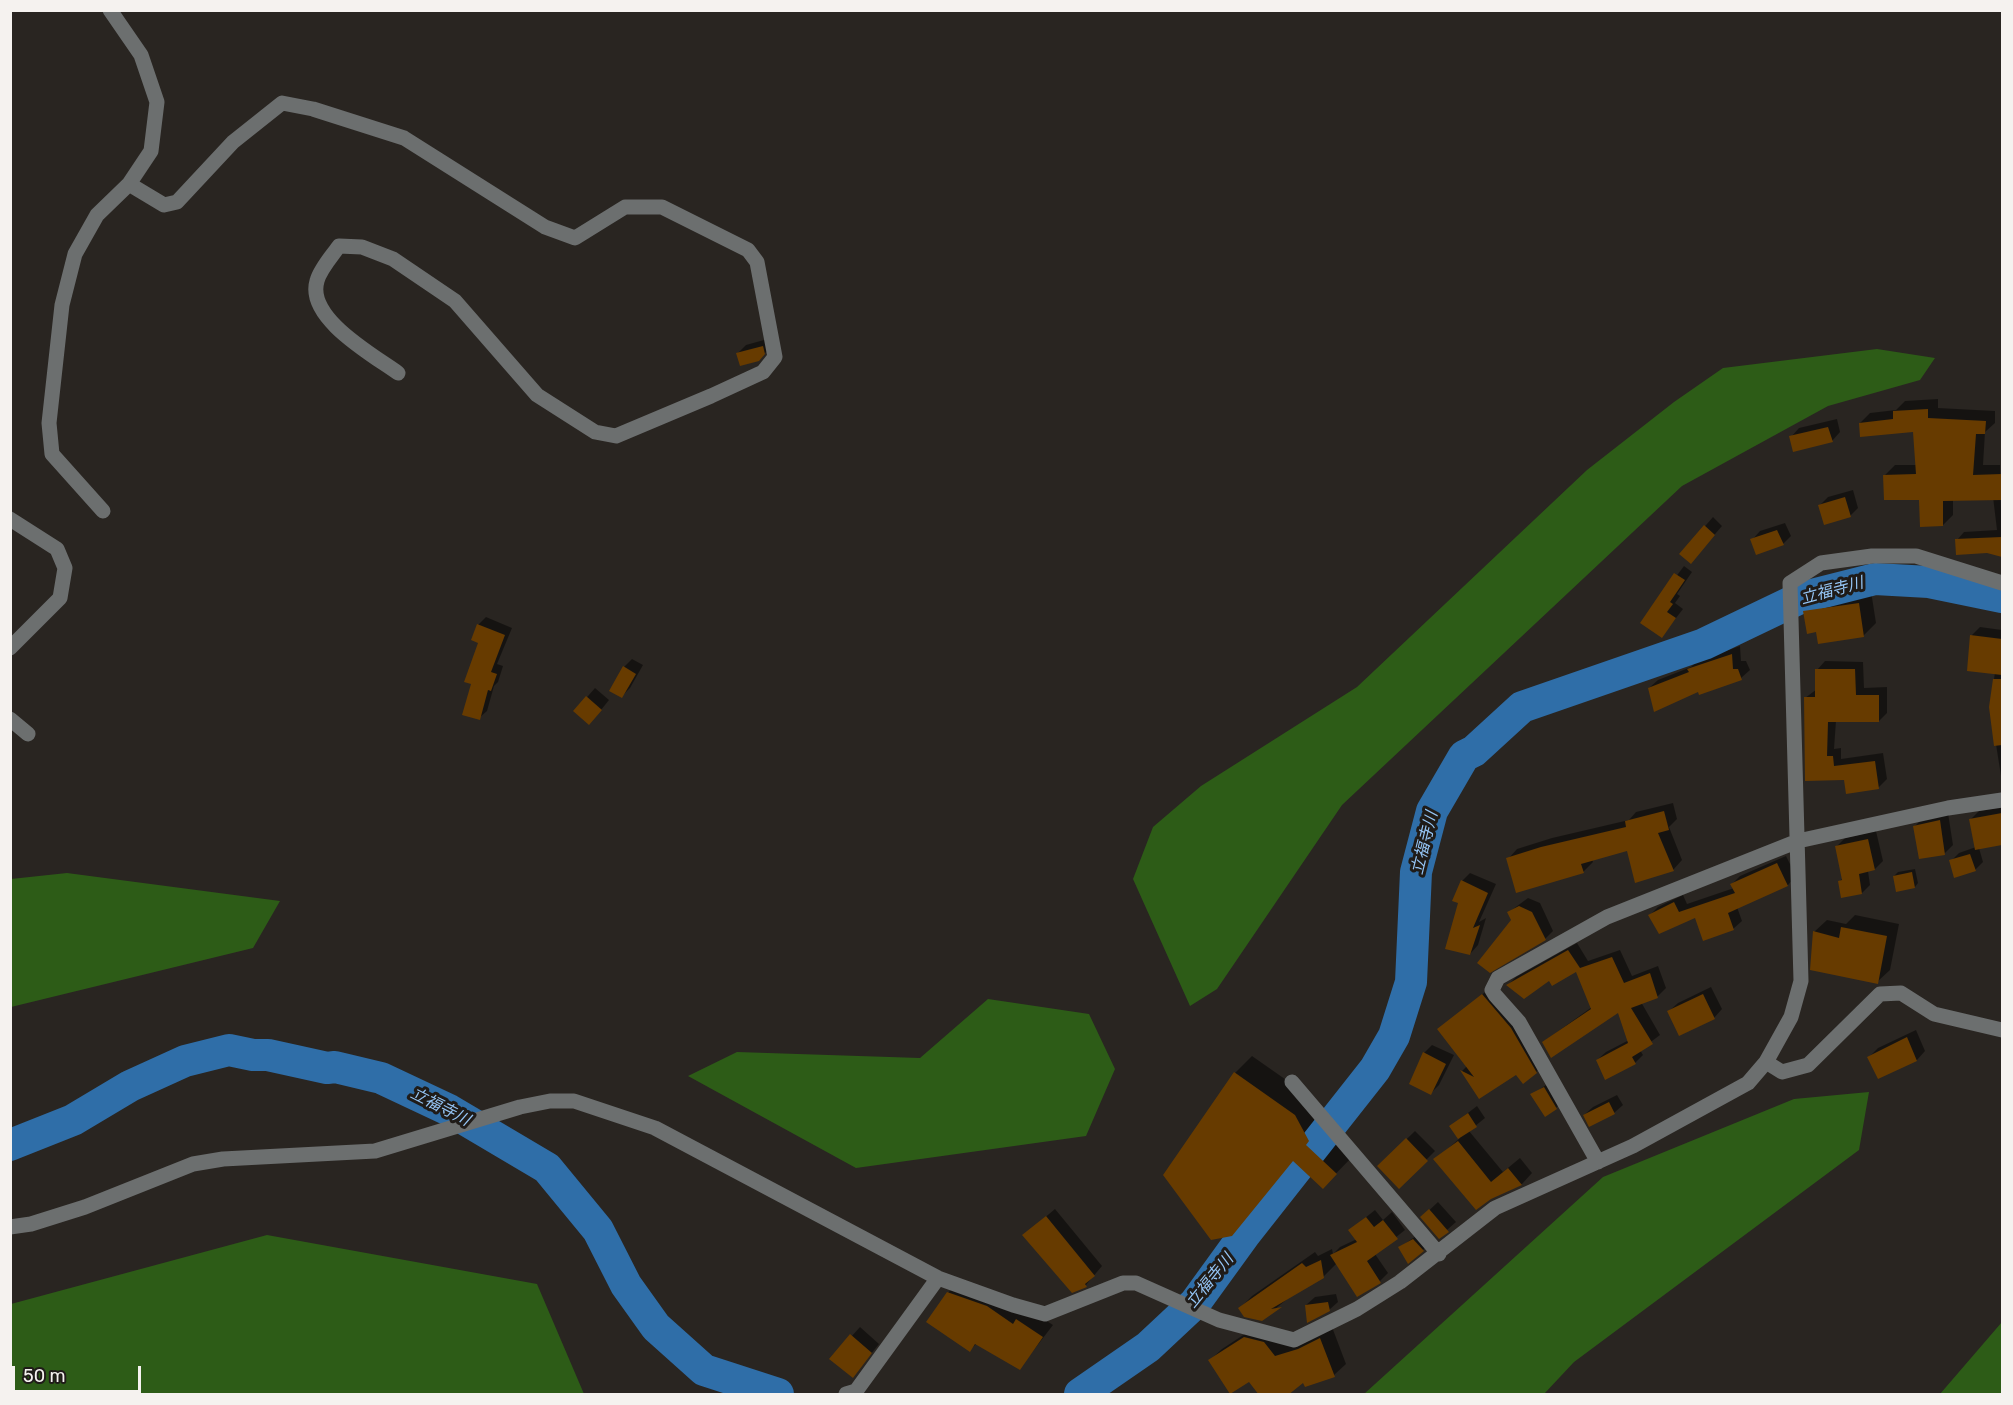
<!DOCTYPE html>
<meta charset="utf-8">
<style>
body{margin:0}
#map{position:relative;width:2013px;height:1405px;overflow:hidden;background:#292521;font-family:Rubik,sans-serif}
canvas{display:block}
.frame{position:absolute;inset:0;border:12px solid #f5f2ef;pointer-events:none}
.scale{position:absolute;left:12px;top:1366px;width:129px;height:27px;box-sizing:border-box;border:3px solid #f5f2ef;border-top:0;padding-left:8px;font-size:18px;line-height:21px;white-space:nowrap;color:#f5f2ef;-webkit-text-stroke:4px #1f1b18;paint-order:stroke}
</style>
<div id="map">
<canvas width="2013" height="1405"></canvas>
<div class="frame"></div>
<div class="scale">50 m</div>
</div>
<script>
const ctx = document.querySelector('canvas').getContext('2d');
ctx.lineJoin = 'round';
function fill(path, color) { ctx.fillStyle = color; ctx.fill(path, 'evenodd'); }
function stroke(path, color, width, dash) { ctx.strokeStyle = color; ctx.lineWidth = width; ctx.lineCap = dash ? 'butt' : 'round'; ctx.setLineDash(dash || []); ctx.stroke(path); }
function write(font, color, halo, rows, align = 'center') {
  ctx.font = font + ' Rubik,"Noto Sans JP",sans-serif'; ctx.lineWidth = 6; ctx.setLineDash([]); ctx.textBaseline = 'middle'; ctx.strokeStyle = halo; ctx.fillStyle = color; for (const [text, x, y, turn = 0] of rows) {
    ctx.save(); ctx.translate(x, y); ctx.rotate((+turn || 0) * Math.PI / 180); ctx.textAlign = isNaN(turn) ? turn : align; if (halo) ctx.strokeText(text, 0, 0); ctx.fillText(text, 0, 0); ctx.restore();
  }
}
const forest = new Path2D(`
 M1877 349 1935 358 1920 380 1828 406 1682 486 1342 805 1217 989 1190 1006 1133 879 1153 827 1201 786 1357 687 1587 470 1674 402 1723 368Z
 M67 873 280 901 253 948 11 1007V879Z
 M988 999 1089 1014 1115 1069 1086 1136 856 1168 688 1076 737 1052 920 1058Z
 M1869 1092 1859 1150 1574 1362 1544 1394H1364L1603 1177 1794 1099Z
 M267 1235 537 1284 584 1394H11V1304Z
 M2002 1322V1394H1939H1940Z`);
const shadow = new Path2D(`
 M771 338 767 351 758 360 738 353 746 345Z
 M1938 399V408L1995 411V423L1985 432 1983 465H2000L2002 555 1957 540 1964 532 1997 530 1993 497 1953 499V515L1943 525 1921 498 1885 475 1895 465H1917L1914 430 1860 423 1870 413 1896 410 1905 401Z
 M1837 419 1840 432 1832 441 1791 437 1799 428Z
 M1853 490 1858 508 1850 516 1819 506 1828 497Z
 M1713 517 1722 526 1691 562 1681 554Z
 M1785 523 1791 536 1783 544 1752 540 1760 531Z
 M1684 566 1692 572 1677 594 1680 596 1675 603 1683 609 1662 636 1642 622Z
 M1871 591 1876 623 1863 636 1817 631 1805 612 1818 599Z
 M486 617 512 628 497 664 503 666 498 682 494 686 487 711 479 718 472 683 480 642 478 625Z
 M1980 627 2002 630V782L1990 707 1995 672 1972 635Z
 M1740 646 1741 661H1746L1750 670 1741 678 1649 688 1658 680 1691 667 1697 661Z
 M632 659 643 665 630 688 622 696 624 667Z
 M1825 661 1863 662 1864 688 1887 687V713L1879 721H1836L1834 749 1841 748V759L1883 753 1887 779 1879 787 1845 778 1807 779 1805 698 1817 689V670Z
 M595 688 609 700 597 715 575 711Z
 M1673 803 1677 819 1669 827 1682 860 1673 870 1628 849 1592 859 1593 862 1583 872 1508 859 1517 849 1552 838 1629 820 1636 812Z
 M2002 807V844L1979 848 1983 862 1975 870 1951 861 1959 853 1976 847 1971 819 1979 811Z
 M1948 813 1953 845 1945 853 1915 826 1923 818Z
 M1876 831 1883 861 1875 869 1868 871 1870 885 1862 893 1839 882 1843 878 1836 847 1845 838Z
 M1786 856 1796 876 1788 885 1737 907 1742 921 1733 929 1696 916 1650 915 1658 907 1683 895 1687 904 1734 888 1732 884 1740 876Z
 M1915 869 1918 883 1915 887 1894 876 1898 872Z
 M1470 873 1496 884 1479 922 1486 918 1478 945 1470 954 1459 903 1462 881Z
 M1528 898 1540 903 1553 931 1545 939 1512 920 1509 912Z
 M1855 915 1899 924 1890 970 1877 982 1814 932 1827 920 1846 924Z
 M1577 943 1588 961 1620 950 1632 976 1658 966 1666 988 1658 996 1641 1002 1660 1035 1640 1050 1643 1055 1635 1063 1597 1060 1606 1052 1629 1040 1618 1010 1543 1042 1592 1007 1576 970 1550 979 1508 985 1516 977Z
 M1494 985 1546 1062 1536 1072H1517L1480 1097 1462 1071 1467 1066 1439 1029Z
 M1711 987 1722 1009 1714 1018 1669 1011 1678 1003Z
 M1916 1030 1925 1051 1917 1060 1878 1077 1869 1057 1878 1048Z
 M1432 1045 1454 1055 1439 1085 1431 1093 1424 1053Z
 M1252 1056 1312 1098 1353 1156 1323 1187 1294 1160 1231 1234 1235 1073Z
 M1553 1080 1564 1100 1556 1108 1532 1095Z
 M1617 1095 1623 1105 1614 1113 1584 1115 1593 1107Z
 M1477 1106 1485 1118 1469 1131 1503 1172 1520 1158 1532 1173 1522 1184 1490 1198 1435 1160 1460 1138 1451 1126Z
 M1415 1131 1435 1151 1399 1187 1379 1166Z
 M1438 1202 1456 1222 1439 1237 1422 1217Z
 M1055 1209 1102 1266 1086 1285 1073 1291 1024 1235Z
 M1375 1210 1383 1220 1392 1212 1405 1230 1375 1254 1388 1273 1380 1281 1337 1263 1323 1277 1292 1295 1262 1320 1240 1308 1252 1296 1315 1252 1318 1256 1332 1249 1333 1254 1340 1247 1357 1239 1350 1230Z
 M1422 1232 1431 1242 1423 1250 1400 1247Z
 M959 1281 1028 1309 1053 1325 1020 1368 977 1343 970 1350 948 1293Z
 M1336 1294 1338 1302 1329 1310 1306 1305 1315 1297Z
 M1257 1326 1286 1345 1332 1327 1346 1364 1334 1375 1304 1380H1249L1210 1360 1222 1349Z
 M860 1327 879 1344 853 1376 831 1359Z`);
const river = new Path2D(`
 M10 1145 73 1120 130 1086 185 1061 229 1050 253 1055H268L327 1068 335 1067 381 1078 449 1110 547 1168 598 1230 626 1285 656 1327 704 1370 778 1394
 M1080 1394 1148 1347 1195 1303 1245 1234 1375 1069 1394 1036 1411 982 1416 872 1432 811 1464 756 1474 751 1522 707 1704 644 1800 598 1875 579 1929 582 2002 597`);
const building = new Path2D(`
 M763 346 765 354 759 361 740 366 736 353Z
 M1928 409V418L1986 421 1985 434H1976L1973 475 2002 474V500L1943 501V526L1920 527 1919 500H1884L1883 475 1916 474 1913 432 1860 437 1859 423 1893 419V411Z
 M1828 427 1833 442 1793 452 1789 436Z
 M1845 497 1851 517 1824 525 1818 505Z
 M1704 525 1715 535 1691 564 1679 554Z
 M1777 530 1784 545 1756 555 1750 539Z
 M2002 537V557L1987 553 1956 555 1955 539Z
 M1674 573 1685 580 1670 602 1673 604 1667 612 1676 618 1662 638 1640 623Z
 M1859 603 1864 637 1818 644 1816 632 1807 634 1803 611Z
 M477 624 505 635 491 672 497 674 491 691 488 690 480 720 462 715 471 684 464 682 478 643 471 640Z
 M1970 635 2002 639V675L1967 671Z
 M1732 654 1733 669H1738L1742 680 1699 695 1698 692 1654 712 1648 688 1689 672 1687 669Z
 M623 666 636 674 622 698 609 691Z
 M1815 669H1855L1856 695H1879V722H1828L1827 756H1833L1834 766 1875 761 1879 789 1846 794 1844 780 1805 781 1804 697H1815Z
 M1993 679H2002V745L1994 746 1989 707Z
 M586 696 602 710 589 725 573 711Z
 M1664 811 1669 830 1658 833 1674 871 1635 883 1627 851 1581 864 1584 873 1516 893 1506 858 1541 847 1626 827 1625 821Z
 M2002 813V845L1975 850 1969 819Z
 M1940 820 1945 855 1919 859 1913 826Z
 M1868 839 1875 870 1859 874 1862 894 1841 898 1838 881 1842 880 1835 846Z
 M1970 854 1976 871 1954 878 1949 860Z
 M1777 863 1788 886 1728 913 1734 930 1703 941 1695 918 1659 934 1648 915 1674 902 1679 912 1735 893 1730 884Z
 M1912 872 1915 888 1896 892 1893 876Z
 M1461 880 1488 893 1473 928 1480 925 1470 955 1445 949 1458 903 1452 901Z
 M1519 906 1532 912 1546 940 1490 973 1477 963 1511 920 1507 912Z
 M1841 927 1887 936 1878 984 1810 970 1813 931 1839 938Z
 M1568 950 1580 968 1612 957 1624 983 1650 973 1658 998 1631 1008 1653 1044 1632 1057 1636 1064 1605 1080 1596 1060 1628 1043 1618 1013 1551 1058 1542 1042 1591 1009 1576 972 1552 986 1549 981 1524 999 1506 985Z
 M1482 994 1511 1028 1537 1073 1523 1084 1516 1075 1479 1099 1460 1070 1474 1077 1437 1029Z
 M1703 994 1715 1019 1679 1036 1667 1011Z
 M1907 1037 1917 1061 1878 1079 1867 1057Z
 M1423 1052 1446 1064 1431 1095 1409 1084Z
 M1234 1072 1295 1115 1309 1141 1306 1145 1337 1174 1323 1189 1293 1161 1232 1236 1211 1240 1163 1175Z
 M1544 1087 1557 1109 1545 1117 1530 1094Z
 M1609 1102 1615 1114 1589 1127 1583 1115Z
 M1468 1113 1477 1127 1458 1139 1449 1126Z
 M1406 1138 1428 1161 1399 1189 1377 1166Z
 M1458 1141 1491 1182 1508 1168 1522 1185 1491 1199 1476 1210 1433 1159Z
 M1429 1209 1449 1232 1439 1239 1420 1217Z
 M1046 1216 1095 1276 1085 1284 1087 1287 1072 1293 1022 1235Z
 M1366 1217 1374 1227 1383 1220 1398 1239 1367 1261 1381 1283 1357 1297 1330 1255 1357 1242 1348 1230Z
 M1413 1239 1424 1251 1408 1264 1398 1247Z
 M1321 1260 1324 1278 1271 1309 1282 1307 1262 1321 1244 1317 1238 1308 1302 1263 1306 1267Z
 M947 1292 987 1306 1013 1324 1016 1319 1043 1337 1020 1370 975 1344 970 1352 926 1322Z
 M1328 1302 1330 1311 1307 1323 1305 1305Z
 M850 1334 872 1353 853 1378 829 1359Z
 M1244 1337 1264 1342 1275 1356 1298 1349 1320 1338 1335 1377 1305 1387 1303 1383 1288 1395H1259L1249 1382 1230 1394 1208 1360Z`);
const minor = new Path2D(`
 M129 184 164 205 177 202 233 142 282 103 313 109 404 138 545 227 575 238 625 207H662L748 250 757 262 775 357 763 372 711 396 616 436 595 432 537 395 455 301 393 259 362 247 339 246C332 256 320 269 317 281 306 318 373 355 398 373
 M103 511 52 454 49 423 62 305 75 254 97 215 129 184 151 151 157 102 141 55 110 10
 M10 519 57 549 65 568 60 598 10 648
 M10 719 28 734
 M1766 1062 1782 1072 1808 1065 1880 994 1901 993 1934 1014 2002 1030
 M1292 1082 1439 1254
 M1598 1162 1519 1022 1495 995 1492 990 1498 978 1607 917 1798 841 1948 808 2002 800
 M10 1227 31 1224 85 1207 193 1164 223 1159 375 1151 520 1107 550 1101H574L655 1128 938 1278 1013 1305 1045 1314 1123 1283H1136L1219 1320 1294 1340 1357 1309 1400 1282 1495 1208 1633 1146 1748 1083 1766 1062 1791 1017 1801 981 1790 583 1821 563 1872 556H1916L2002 583
 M846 1394 856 1391 938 1278`);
const waterNames = [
 ["立福寺川",1832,591,-15],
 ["立福寺川",1425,843,-76],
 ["立福寺川",440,1107,27],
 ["立福寺川",1210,1281,-51]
];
fill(forest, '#2d5c17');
fill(shadow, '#0007');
stroke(river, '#2f6ea8', 32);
fill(building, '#673b00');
stroke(minor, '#6c6f6f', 15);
write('italic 16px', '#95c5f5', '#1f1b18', waterNames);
</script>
